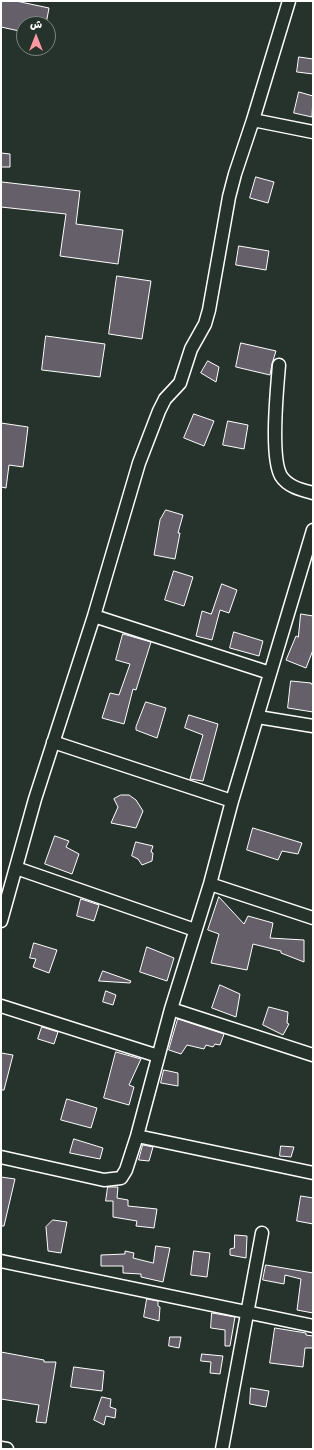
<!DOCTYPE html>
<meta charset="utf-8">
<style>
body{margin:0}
#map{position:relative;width:314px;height:1450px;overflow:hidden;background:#26332d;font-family:Mynerve,"Playpen Sans Arabic",sans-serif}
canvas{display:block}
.frame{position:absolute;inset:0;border:2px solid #fff;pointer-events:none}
.north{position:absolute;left:16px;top:16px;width:40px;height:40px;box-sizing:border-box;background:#26332d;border:1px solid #7d8581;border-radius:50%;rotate:0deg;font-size:11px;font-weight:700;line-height:16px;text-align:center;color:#fff}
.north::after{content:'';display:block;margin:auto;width:14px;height:18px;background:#ff9aa2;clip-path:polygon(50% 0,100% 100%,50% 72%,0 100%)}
</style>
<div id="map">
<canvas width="314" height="1450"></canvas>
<div class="frame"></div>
<div class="north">ش</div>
</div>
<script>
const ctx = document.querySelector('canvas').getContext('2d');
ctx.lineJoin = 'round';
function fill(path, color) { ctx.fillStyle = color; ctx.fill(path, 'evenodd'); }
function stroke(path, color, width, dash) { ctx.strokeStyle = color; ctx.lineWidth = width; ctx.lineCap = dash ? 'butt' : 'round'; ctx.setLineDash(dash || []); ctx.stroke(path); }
const building = new Path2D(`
 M1 1H16L49 8 46 24H24V32L1 27Z
 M299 57 313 59V74L297 72Z
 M299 92 313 96 312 117 294 113Z
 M1 153 10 154V167H1Z
 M256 177 274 182 268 203 250 198Z
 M2 182 80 191 76 224 123 230 118 264 60 256 66 214 1 207Z
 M239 246 269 251 266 270 236 265Z
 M117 276 151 281 142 339 109 334Z
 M46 336 105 344 100 377 42 370Z
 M241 343 276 351 272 364 270 375 236 367Z
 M208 361 219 367 216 382 201 373Z
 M194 414 214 421 204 446 184 438Z
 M228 421 248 425 244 449 223 445Z
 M1 423 28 427 23 467 9 465 6 488 1 487Z
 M166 510 183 515 178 533H180L175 559 154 555 160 520Z
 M174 571 193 577 184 606 165 600Z
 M222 584 237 590 229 613 220 610 212 640 196 636 202 611 211 614Z
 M301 614 313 616V650L306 668 286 660 296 636 298 637Z
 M234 632 263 641 259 656 230 648Z
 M123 634 151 642 136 690 133 689 124 724 102 718 110 693 119 695 130 664 116 660Z
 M291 681 311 683V684H313V712L288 708Z
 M146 702 166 708 157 738 136 730V727Z
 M189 715 218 724 203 781 190 779 203 735 185 728Z
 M121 795H129L136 800 143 811 136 828 111 823 118 807 114 799Z
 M253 828 302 843 298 854 282 851 278 860 247 850Z
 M55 836 69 841 66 847 79 854 72 874 45 864Z
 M136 842 153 846 151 852 153 853 152 861 142 865 138 859 132 856Z
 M219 897 244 924 248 916 273 923 270 938 304 940V962L281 953V951L253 944 247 970 211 963 219 934 208 930Z
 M81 899 99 905 94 921 77 916Z
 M34 943 57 950 49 973 33 967 36 959 30 958Z
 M147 947 174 958 167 981 140 972Z
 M103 971 131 981 130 983 99 981Z
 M220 985 240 994 236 1017 212 1008Z
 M106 991 116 995 113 1005 103 1002Z
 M269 1007 288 1012 287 1023 289 1024 283 1035 263 1025Z
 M178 1019 224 1034 220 1045 215 1044 213 1047 206 1045 204 1049 187 1045 181 1054 169 1050Z
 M42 1027 58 1032 54 1044 38 1039Z
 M116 1052 141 1059 129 1085 134 1087 129 1105 104 1098Z
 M1 1053 13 1055 4 1090H1Z
 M164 1070 178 1073V1086L161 1083Z
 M67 1099 97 1108 91 1128 61 1120Z
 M74 1139 103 1148 100 1159 70 1153Z
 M143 1145 153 1147 149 1161 139 1160Z
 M281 1146 294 1147 291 1157 280 1156Z
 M1 1177 15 1179 4 1226H1Z
 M108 1187H118L117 1198 128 1200V1206L157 1209 154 1228 136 1226 137 1221 113 1217V1201H106Z
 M301 1196 313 1198V1224L297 1221Z
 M53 1220 67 1222 61 1253 48 1251 46 1227Z
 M235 1235 247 1236 246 1258 230 1255V1249L234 1248Z
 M156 1246 170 1248 163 1282 141 1277V1274L123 1273V1266H101V1255L125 1254V1251L134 1253 133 1258 153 1263Z
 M194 1251 210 1253 207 1277 191 1275Z
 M266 1265 313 1273V1313L297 1310 301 1279 285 1275 284 1284 263 1280Z
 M147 1299 158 1301V1306L160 1307 159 1321 144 1317Z
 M212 1313 235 1317 230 1346H225V1330L211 1328Z
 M275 1328 306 1333V1335L313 1336V1348H305L303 1367 270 1363Z
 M170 1337H181L179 1348 169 1346Z
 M1 1352 44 1360V1362H56L46 1423 36 1422 39 1405 1 1399Z
 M202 1354 223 1356 220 1374 210 1373 211 1362 201 1361Z
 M74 1367 104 1371 102 1391 71 1387Z
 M251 1388 269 1391 266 1407 250 1404Z
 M102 1397 111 1399 110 1407 116 1409 115 1418 106 1416 104 1425 94 1420Z`);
const street = new Path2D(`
 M289 1 253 120 313 132
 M279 365C277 389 270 457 281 476 288 487 302 490 313 493
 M94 616 270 673
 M258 717 313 726
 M53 742 232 801
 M16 868 195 930
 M210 884 313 918
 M1 921 35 799 94 616 139 463 159 411 165 399 180 383 191 349 205 324 209 310 229 197 235 174 253 120
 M1 1006 158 1056
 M171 1009 313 1055
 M137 1136 313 1173
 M1 1157 104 1180 121 1178 126 1170 137 1136 171 1009 210 884 232 801 313 530
 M1 1261 313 1326
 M1 1448 7 1449
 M222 1449 262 1233`);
fill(building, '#655f69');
stroke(building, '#fff', 1);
stroke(street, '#fff', 15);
stroke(street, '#26332d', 12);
</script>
